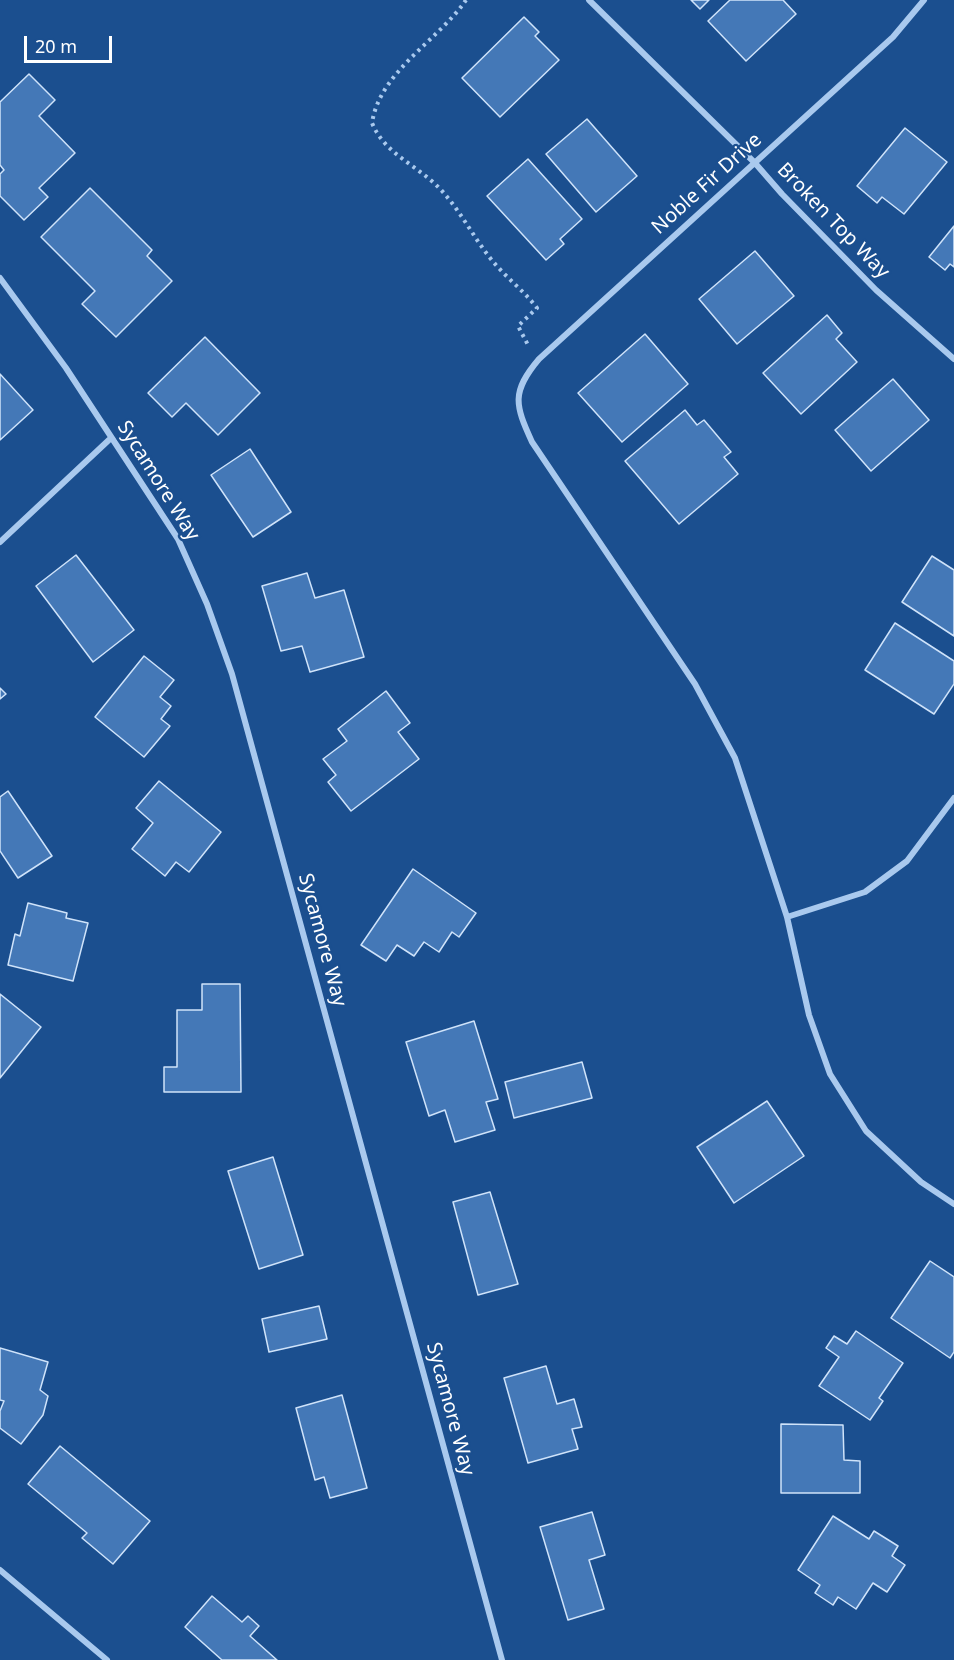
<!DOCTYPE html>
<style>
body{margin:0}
#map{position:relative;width:954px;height:1660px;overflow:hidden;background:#1b4f8f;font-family:"Noto Sans",sans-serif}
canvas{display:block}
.scale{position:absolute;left:24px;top:36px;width:88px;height:27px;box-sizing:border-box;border:3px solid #fff;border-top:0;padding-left:8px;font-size:18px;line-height:21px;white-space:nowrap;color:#fff;-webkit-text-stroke:4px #1b4f8f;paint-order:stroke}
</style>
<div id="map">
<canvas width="954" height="1660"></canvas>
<div class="scale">20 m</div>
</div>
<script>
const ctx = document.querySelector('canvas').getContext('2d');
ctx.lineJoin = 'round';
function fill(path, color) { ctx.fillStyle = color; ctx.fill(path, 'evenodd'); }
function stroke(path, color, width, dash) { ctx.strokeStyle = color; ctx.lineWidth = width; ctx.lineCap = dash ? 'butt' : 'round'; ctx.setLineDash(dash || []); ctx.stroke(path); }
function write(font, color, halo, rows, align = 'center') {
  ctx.font = font + ' "Noto Sans",sans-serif'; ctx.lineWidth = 5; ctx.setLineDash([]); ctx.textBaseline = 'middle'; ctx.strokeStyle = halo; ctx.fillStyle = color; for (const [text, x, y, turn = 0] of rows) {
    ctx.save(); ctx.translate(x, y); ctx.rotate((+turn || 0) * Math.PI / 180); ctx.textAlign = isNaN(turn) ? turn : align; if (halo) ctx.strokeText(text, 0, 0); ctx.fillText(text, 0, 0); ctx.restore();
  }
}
const building = new Path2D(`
 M691 0H709L700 9Z
 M730 0H783L796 14 746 61 708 21Z
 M524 17 539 32 535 36 559 60 500 117 462 78Z
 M29 74 55 100 39 116 75 153 39 188 48 197 24 220 0 196V174L4 170 0 165V102Z
 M587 119 637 176 596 212 546 154Z
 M905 128 947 162 904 214 882 197 877 203 857 186Z
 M528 159 582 219 560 239 564 244 546 260 487 196Z
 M90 188 152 250 147 256 172 281 116 337 82 304 95 291 41 237Z
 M954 226V267L950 264 945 270 929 257Z
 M755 251 794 296 737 344 699 299Z
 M827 315 842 333 836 339 857 362 801 414 763 373Z
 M645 334 688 384 622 442 578 393Z
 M205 337 260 393 218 435 186 403 172 417 148 393Z
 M0 374 33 410 0 440Z
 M893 379 929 420 871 471 835 430Z
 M685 410 697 425 704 420 731 452 724 457 738 474 679 524 625 461Z
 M250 449 291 512 253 537 211 475Z
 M76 555 134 630 93 662 36 586Z
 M932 556 954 570V636L902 602Z
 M307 573 315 598 344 590 364 657 310 672 302 646 281 651 262 586Z
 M895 623 954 661V684L934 714 865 670Z
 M144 656 174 680 160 697 171 706 161 719 170 726 144 757 95 717Z
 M0 688 6 694 0 699Z
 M386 691 410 723 398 732 419 759 351 811 328 782 336 775 323 759 347 741 338 729Z
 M159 781 221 832 189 872 176 862 165 876 132 849 153 823 136 808Z
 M8 791 52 856 18 878 0 851V797Z
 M413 869 476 913 459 937 452 932 439 952 424 942 414 956 397 945 386 961 361 945Z
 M28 903 67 913 66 918 88 923 73 981 8 965 15 934 20 936Z
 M202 984H240L241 1092H164V1067H177V1010H202Z
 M0 994 41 1027 0 1078Z
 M474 1021 498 1099 486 1102 495 1130 455 1142 445 1110 429 1116 406 1042Z
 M582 1062 592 1098 514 1118 505 1082Z
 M767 1101 804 1156 734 1203 697 1147Z
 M273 1157 303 1255 259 1269 228 1171Z
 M490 1192 518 1284 478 1295 453 1202Z
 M930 1261 954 1277V1352L950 1358 891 1318Z
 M319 1306 327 1339 269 1352 262 1319Z
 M856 1331 903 1363 879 1398 883 1401 870 1420 819 1386 839 1357 826 1348 834 1336 847 1344Z
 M0 1348 48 1362 40 1390 48 1396 43 1415 21 1444 0 1428V1411L4 1401 0 1400Z
 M546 1366 557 1404 574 1399 582 1427 572 1429 578 1449 528 1463 504 1378Z
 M342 1395 367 1488 330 1498 324 1477 315 1480 296 1408Z
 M781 1424 843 1425 844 1460 860 1461V1493H781Z
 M60 1446 150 1521 113 1564 82 1538 87 1533 28 1484Z
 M592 1512 605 1555 589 1560 604 1609 568 1620 540 1527Z
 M833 1516 869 1539 874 1531 898 1546 892 1556 905 1565 887 1592 873 1583 856 1609 838 1597 833 1605 815 1593 820 1585 798 1570Z
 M212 1596 242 1622 248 1616 259 1626 250 1636 277 1660H222L185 1627Z`);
const path = new Path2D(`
 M466 0C438 41 380 71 372 123 384 152 412 163 434 183 460 207 473 239 496 265 509 280 525 292 537 308L518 326 528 345`);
const minor = new Path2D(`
 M589 0 755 163 782 194 876 290 954 359
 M924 0 893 37 539 359C511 392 515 405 532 442L695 684 735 758 787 917 809 1015 830 1074 866 1131 921 1182 954 1204
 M0 278 66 368 178 539 207 604 232 674 502 1660
 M0 542 111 438
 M787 917 865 892 907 861 954 798
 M0 1570 107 1660`);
const streetNames = [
 ["Noble Fir Drive",707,184,-42],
 ["Broken Top Way",833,221,46],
 ["Sycamore Way",158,481,58],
 ["Sycamore Way",322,940,75],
 ["Sycamore Way",450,1409,75]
];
fill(building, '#4478b7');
stroke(building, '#cfe3fa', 1.5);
stroke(path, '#a9c9ee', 4, [3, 4.5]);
stroke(minor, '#a9c9ee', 6);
write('20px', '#fff', '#1b4f8f', streetNames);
</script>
